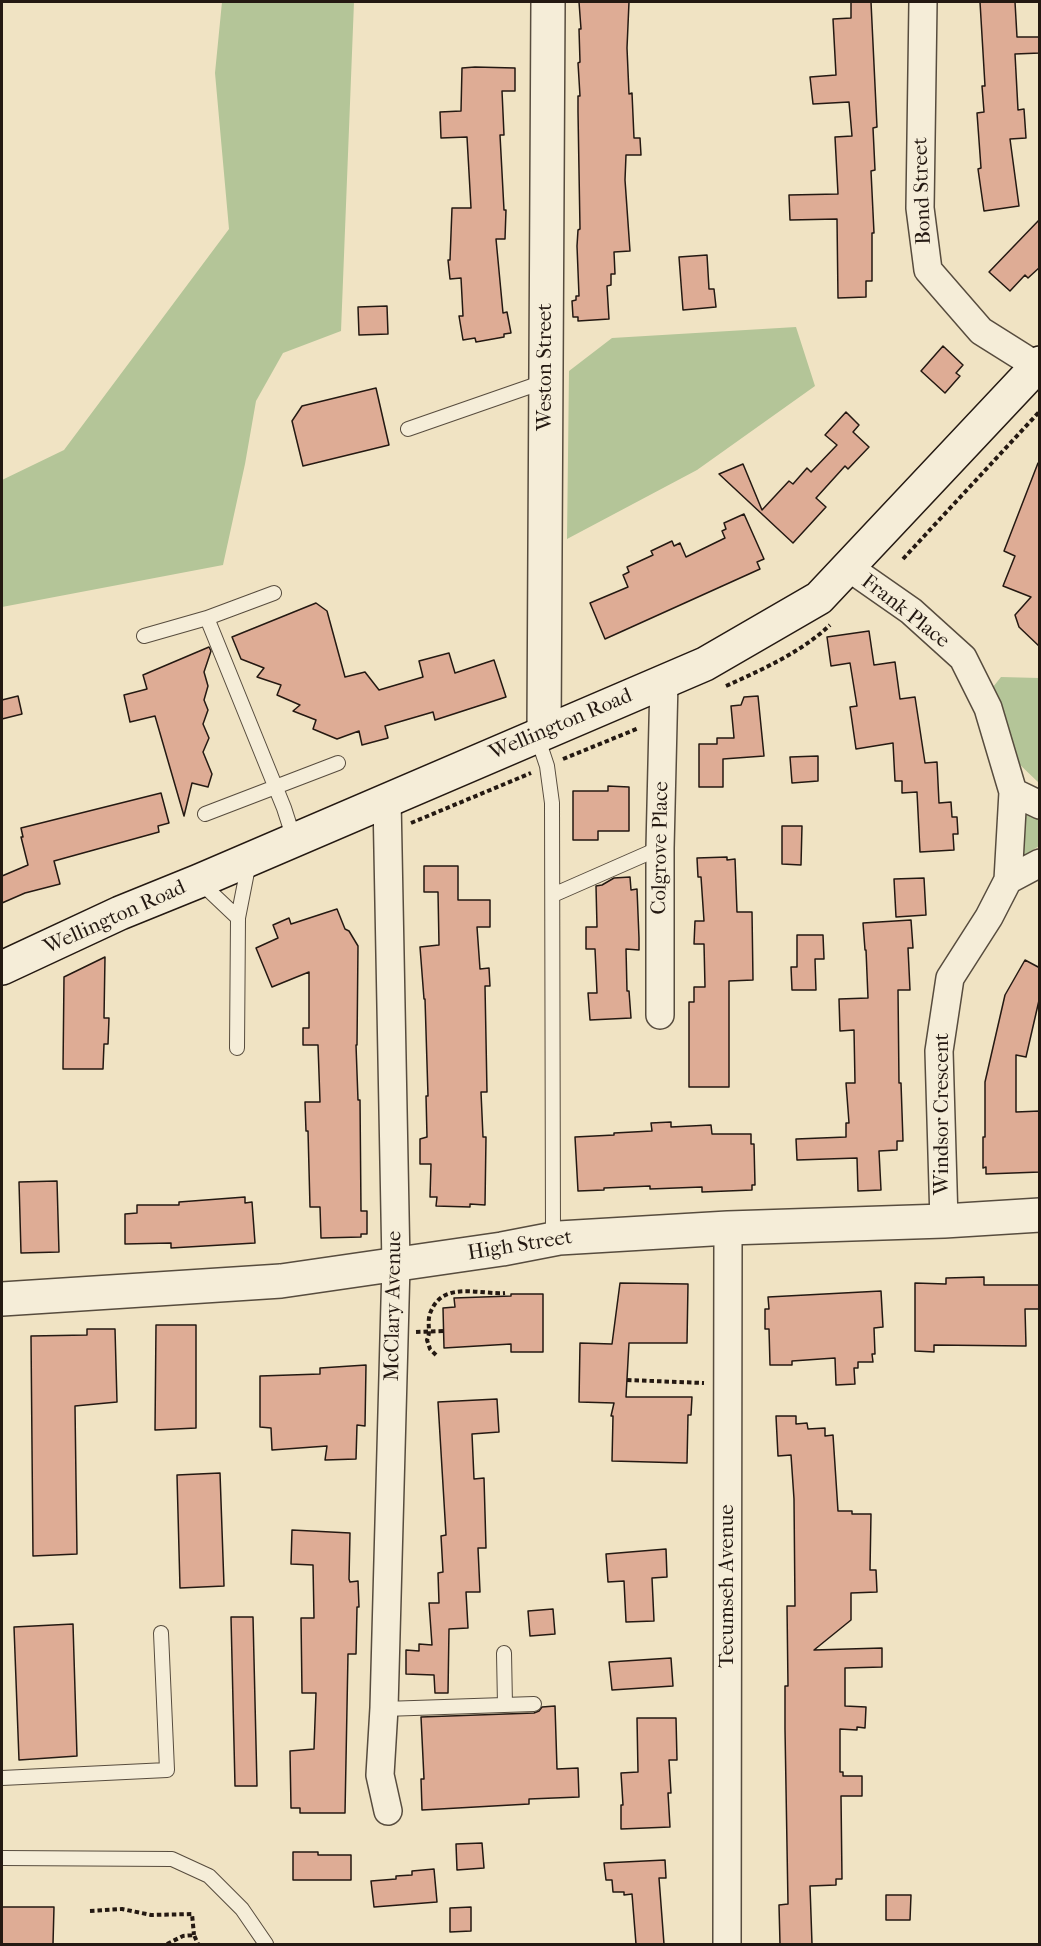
<!DOCTYPE html>
<style>
body{margin:0}
#map{position:relative;width:1041px;height:1946px;overflow:hidden;background:#f0e3c3;font-family:"IM FELL French Canon",serif}
canvas{display:block}
.frame{position:absolute;inset:0;border:3px solid #241912;pointer-events:none}
</style>
<div id="map">
<canvas width="1041" height="1946"></canvas>
<div class="frame"></div>
</div>
<script>
const ctx = document.querySelector('canvas').getContext('2d');
ctx.lineJoin = 'round';
function fill(path, color) { ctx.fillStyle = color; ctx.fill(path, 'evenodd'); }
function stroke(path, color, width, dash) { ctx.strokeStyle = color; ctx.lineWidth = width; ctx.lineCap = dash ? 'butt' : 'round'; ctx.setLineDash(dash || []); ctx.stroke(path); }
function write(font, color, halo, rows, align = 'center') {
  ctx.font = font + ' "IM FELL French Canon",serif'; ctx.lineWidth = 4.5; ctx.setLineDash([]); ctx.textBaseline = 'middle'; ctx.strokeStyle = halo; ctx.fillStyle = color; for (const [text, x, y, turn = 0] of rows) {
    ctx.save(); ctx.translate(x, y); ctx.rotate((+turn || 0) * Math.PI / 180); ctx.textAlign = isNaN(turn) ? turn : align; if (halo) ctx.strokeText(text, 0, 0); ctx.fillText(text, 0, 0); ctx.restore();
  }
}
const green = new Path2D(`
 M222 2H354L341 331 283 353 256 401 245 464 223 565 2 607V480L64 450 229 229 215 73Z
 M796 327 815 386 697 470 567 539 569 371 612 338Z
 M1001 677 1039 678V783L1016 761 993 687Z
 M1023 808 1039 817V846L1019 859Z`);
const building = new Path2D(`
 M579 2H629L627 48 629 94 632 93 634 138H640L641 155H626L625 180 630 251 614 252 615 274H611V285L607 286 609 319 578 321V317H573L572 301 576 300V296H579L577 246 578 230 580 229 578 112V96H580L578 63 580 62 579 29H581Z
 M851 2H871L877 127 873 128 875 170 871 171 874 233H872V281H866V297L838 298 837 219 790 220 789 195 838 194 835 137 852 136 849 102 813 104 810 77 836 75 833 19 851 18Z
 M980 2H1015L1017 37H1040V53L1015 54 1018 110 1024 109 1026 138 1010 139 1019 206 984 211 978 169 981 168 977 113 984 112 982 86H985Z
 M475 67 515 68V91H502L504 135H500L504 210H506L505 239H496L503 313 507 312 511 333 504 334V337L476 342 475 338 463 340 459 316H463L461 278 450 279 448 260H450L452 208H471L467 137 441 138 440 112 461 111 462 68Z
 M1040 219V267L1028 278 1025 275 1010 291 989 272Z
 M707 255 709 289H714L716 307 683 310 679 257Z
 M387 306 388 334 359 335 358 307Z
 M943 346 963 365 956 373 960 376 945 393 921 371Z
 M376 388 389 445 303 466 292 421 302 406Z
 M846 412 859 425 853 432 869 447 848 469 845 466 816 498 826 507 793 543 719 474 743 464 762 510 789 481 793 484 807 468 811 472 837 445 825 435Z
 M1038 463H1040V647L1019 627 1015 615 1031 597 1003 586 1015 556 1004 551Z
 M744 514 764 559 757 562 760 569 605 639 590 603 628 587 623 575 629 572 627 567 653 555 651 551 672 541 674 546 680 543 686 557 725 538 722 531 726 529 724 523Z
 M316 603 327 611 345 677 365 672 379 690 423 677 419 661 449 653 455 673 494 660 506 697 435 720 433 712 385 726 388 738 362 745 359 731 337 739 313 729 316 720 293 711 300 705 277 695 281 685 257 677 264 668 241 659 232 637Z
 M869 631 874 665 895 662 900 699 915 697 925 763 937 762 939 803 951 802 952 817H957L958 834H953L954 850 920 852 917 792 902 793V781H895L893 743 856 749 850 707 857 706 850 663 831 666 827 637Z
 M209 647 211 651 204 672 208 686 204 700 208 710 203 724 209 738 203 752 212 774 208 787 192 783 184 816 155 716 130 722 124 695 147 689 143 675Z
 M18 696 22 714 2 719V700Z
 M758 696 764 756 723 759V787H699V744H717V738H734L731 706 741 705 744 697Z
 M818 756V781L792 783 790 757Z
 M608 786 629 787V831H598V840H573V791H608Z
 M161 793 169 823 158 826 159 832 54 861 60 884 25 893 2 903V876L28 865 21 837H23L21 828Z
 M782 826H802L801 865 782 864Z
 M727 857V860L735 859 737 912H752L753 980 729 981V1087H689V1002H694V987H705L704 944H694L695 921H704L701 877H698L697 858Z
 M424 866H458V900H490V927H477L480 969 489 968 490 986H485L487 1092H481L483 1137H486L485 1205 470 1204V1207L436 1206 437 1197H430L431 1164H420V1139L427 1137 426 1096H428L425 999H424L420 947 439 945 438 892H424Z
 M630 877 631 890 637 889 639 938V950L626 949 627 991H629L631 1018 590 1020 588 993H597L595 949H586V927H597L596 886 602 885 614 878Z
 M924 878 926 915 896 917 894 879Z
 M337 909 345 929 349 931 358 946 357 1045H356L358 1100H360L361 1211H367V1234H361V1237L321 1238 320 1207H310L308 1131H306L305 1102H320L318 1045H303V1028H309V972L272 987 256 948 278 938 273 925 289 918 291 924Z
 M911 920 913 948H908L910 990H898L899 1083H901L903 1141H897V1150L879 1151 881 1190 858 1191 857 1158 797 1160 796 1139 846 1137V1123H849L846 1083H855L854 1030 840 1031 839 999 868 998 866 950H865L863 923Z
 M797 935H823L824 959H815L816 990H792L791 967H797Z
 M105 957 104 1018H109L108 1044H104L103 1069H63L64 977Z
 M1025 960 1040 968V996L1026 1057 1016 1055V1112L1040 1111V1172L986 1174V1167L983 1168V1137H985V1082L1005 995Z
 M671 1122V1127L711 1125 712 1134H751V1144H754L755 1185H752V1190L702 1192V1187L650 1189V1186L604 1188V1190L578 1191 575 1137 614 1135V1133L652 1131 651 1123Z
 M57 1181 59 1252 21 1253 19 1182Z
 M245 1197V1203L252 1202 255 1243 171 1248V1243L125 1244V1214L137 1213V1205H179V1202Z
 M984 1277V1285H1040V1309H1025L1026 1346 934 1345V1352L915 1351V1283L946 1284V1278Z
 M620 1283 688 1284 687 1343H629L626 1397H692L691 1415H688L687 1463 612 1461 613 1416H611L614 1403 579 1402 580 1343 612 1344Z
 M881 1291 883 1327 874 1328 875 1354H872L873 1362H858V1368H854L855 1384 836 1385 835 1358 792 1361V1365H770L769 1329H765V1309H769L768 1297Z
 M511 1294H543V1352H511V1344L444 1348 443 1308 455 1307 454 1298 511 1296Z
 M156 1325H196V1428L155 1430Z
 M87 1329H115L117 1402 75 1406 77 1554 33 1556 31 1336 87 1335Z
 M366 1365 365 1426 357 1425 356 1459 325 1460 327 1446 272 1450 271 1428 260 1427V1376L320 1374V1368Z
 M497 1399 499 1432 472 1434 474 1479 484 1478 486 1548H478L480 1592H466L468 1628 449 1629 448 1693H435L434 1675 406 1674V1650L419 1651V1644L432 1645 429 1603H439L438 1573 443 1572 441 1536 446 1535 438 1402Z
 M776 1416H796V1424L807 1423 808 1429 825 1428V1436L833 1435 838 1511H852V1514H871L870 1570H876L877 1592 851 1593V1620L814 1650 882 1648V1667L845 1668V1706L866 1707 865 1728 857 1727V1730L840 1729V1772H843V1776H862V1796H841L842 1879H836V1885L810 1886 812 1944H780L779 1905 788 1904 785 1729V1686H788L787 1606H795L794 1499 791 1455 778 1456Z
 M220 1473 224 1586 180 1588 177 1475Z
 M292 1530 350 1533 349 1579 350 1582 358 1581 359 1607H357L356 1654H348L345 1813H300V1808H291L290 1751 314 1749 316 1693H302L301 1618H314L313 1565 291 1564Z
 M666 1549 667 1577 652 1578 654 1621 626 1622 624 1581 608 1582 606 1554Z
 M553 1609 555 1634 530 1636 528 1611Z
 M231 1617H253L257 1786H235Z
 M73 1624 77 1756 19 1760 14 1627Z
 M671 1658 673 1686 612 1690 609 1662Z
 M555 1706 557 1769 578 1768 579 1797 529 1799V1804L422 1810 421 1779H424L421 1717 534 1713 539 1711 542 1707Z
 M637 1718H676L677 1760H669L671 1793H668L670 1827 621 1829V1805H623L621 1773 638 1772Z
 M482 1843 484 1868 457 1870 456 1844Z
 M293 1852H318V1855H351V1880H293Z
 M665 1860 666 1878H659L664 1944H636L632 1894 624 1895V1892H613L612 1880H606L604 1863Z
 M434 1869 437 1902 374 1907 371 1881 396 1879V1876L412 1875V1871Z
 M886 1895H911L910 1920H886Z
 M2 1907H54L53 1944H2Z
 M471 1907V1931L450 1932V1908Z`);
const path = new Path2D(`
 M903 559 1040 411
 M726 686C763 669 800 653 830 625
 M563 759 639 728
 M411 823 531 773
 M416 1332 444 1331
 M436 1355 430 1349 427 1340C432 1330 425 1322 432 1309 445 1281 482 1295 505 1293
 M627 1380 704 1383
 M90 1911 122 1909 151 1915 192 1914 194 1935
 M167 1944 183 1936 194 1935 198 1944`);
const service = new Path2D(`
 M408 429 546 381
 M207 618 274 593
 M144 636 207 618 284 808 294 839
 M537 736 547 766 552 803 553 1239
 M205 814 338 763
 M200 882 238 918
 M553 895 660 848
 M237 1048 238 918 249 862
 M504 1653 505 1705
 M384 1709 534 1704
 M2 1778 167 1770 161 1633
 M2 1858 172 1859 209 1876 242 1909 266 1944`);
const minor = new Path2D(`
 M923 2 920 208 928 270 981 331 1040 368
 M848 567 911 611 963 658 988 708 1013 792 1040 805
 M387 799 396 1265 384 1708 380 1775 388 1811
 M1008 880 1013 792
 M660 1015V848L664 681
 M944 1221 939 1051 950 978 989 917 1008 880 1040 863
 M727 1944 728 1228`);
const tertiary = new Path2D(`
 M544 732 548 2
 M2 1299 281 1281 502 1249 559 1238 728 1228 944 1221 1040 1215`);
const secondary = new Path2D(`
 M2 968 120 913 199 881 705 664 819 598 1040 363`);
const streetNames = [
 ["Bond Street",923,191,-92],
 ["Weston Street",546,367,-90],
 ["Frank Place",905,612,38],
 ["Wellington Road",561,725,-23],
 ["Colgrove Place",661,848,-89],
 ["Wellington Road",115,918,-24],
 ["Windsor Crescent",943,1114,-90],
 ["High Street",520,1246,-9],
 ["McClary Avenue",394,1306,-89],
 ["Tecumseh Avenue",728,1586,-90]
];
fill(green, '#b4c598');
fill(building, '#deac95');
stroke(building, '#241912', 1.5);
stroke(service, '#574c3e', 16);
stroke(minor, '#574c3e', 30);
stroke(tertiary, '#574c3e', 36);
stroke(secondary, '#241912', 36);
stroke(path, '#241912', 4, [4.5, 3]);
stroke(service, '#f5edd8', 14);
stroke(minor, '#f5edd8', 27);
stroke(tertiary, '#f5edd8', 33);
stroke(secondary, '#f5edd8', 33);
write('21px', '#241912', '#f5edd8', streetNames);
</script>
